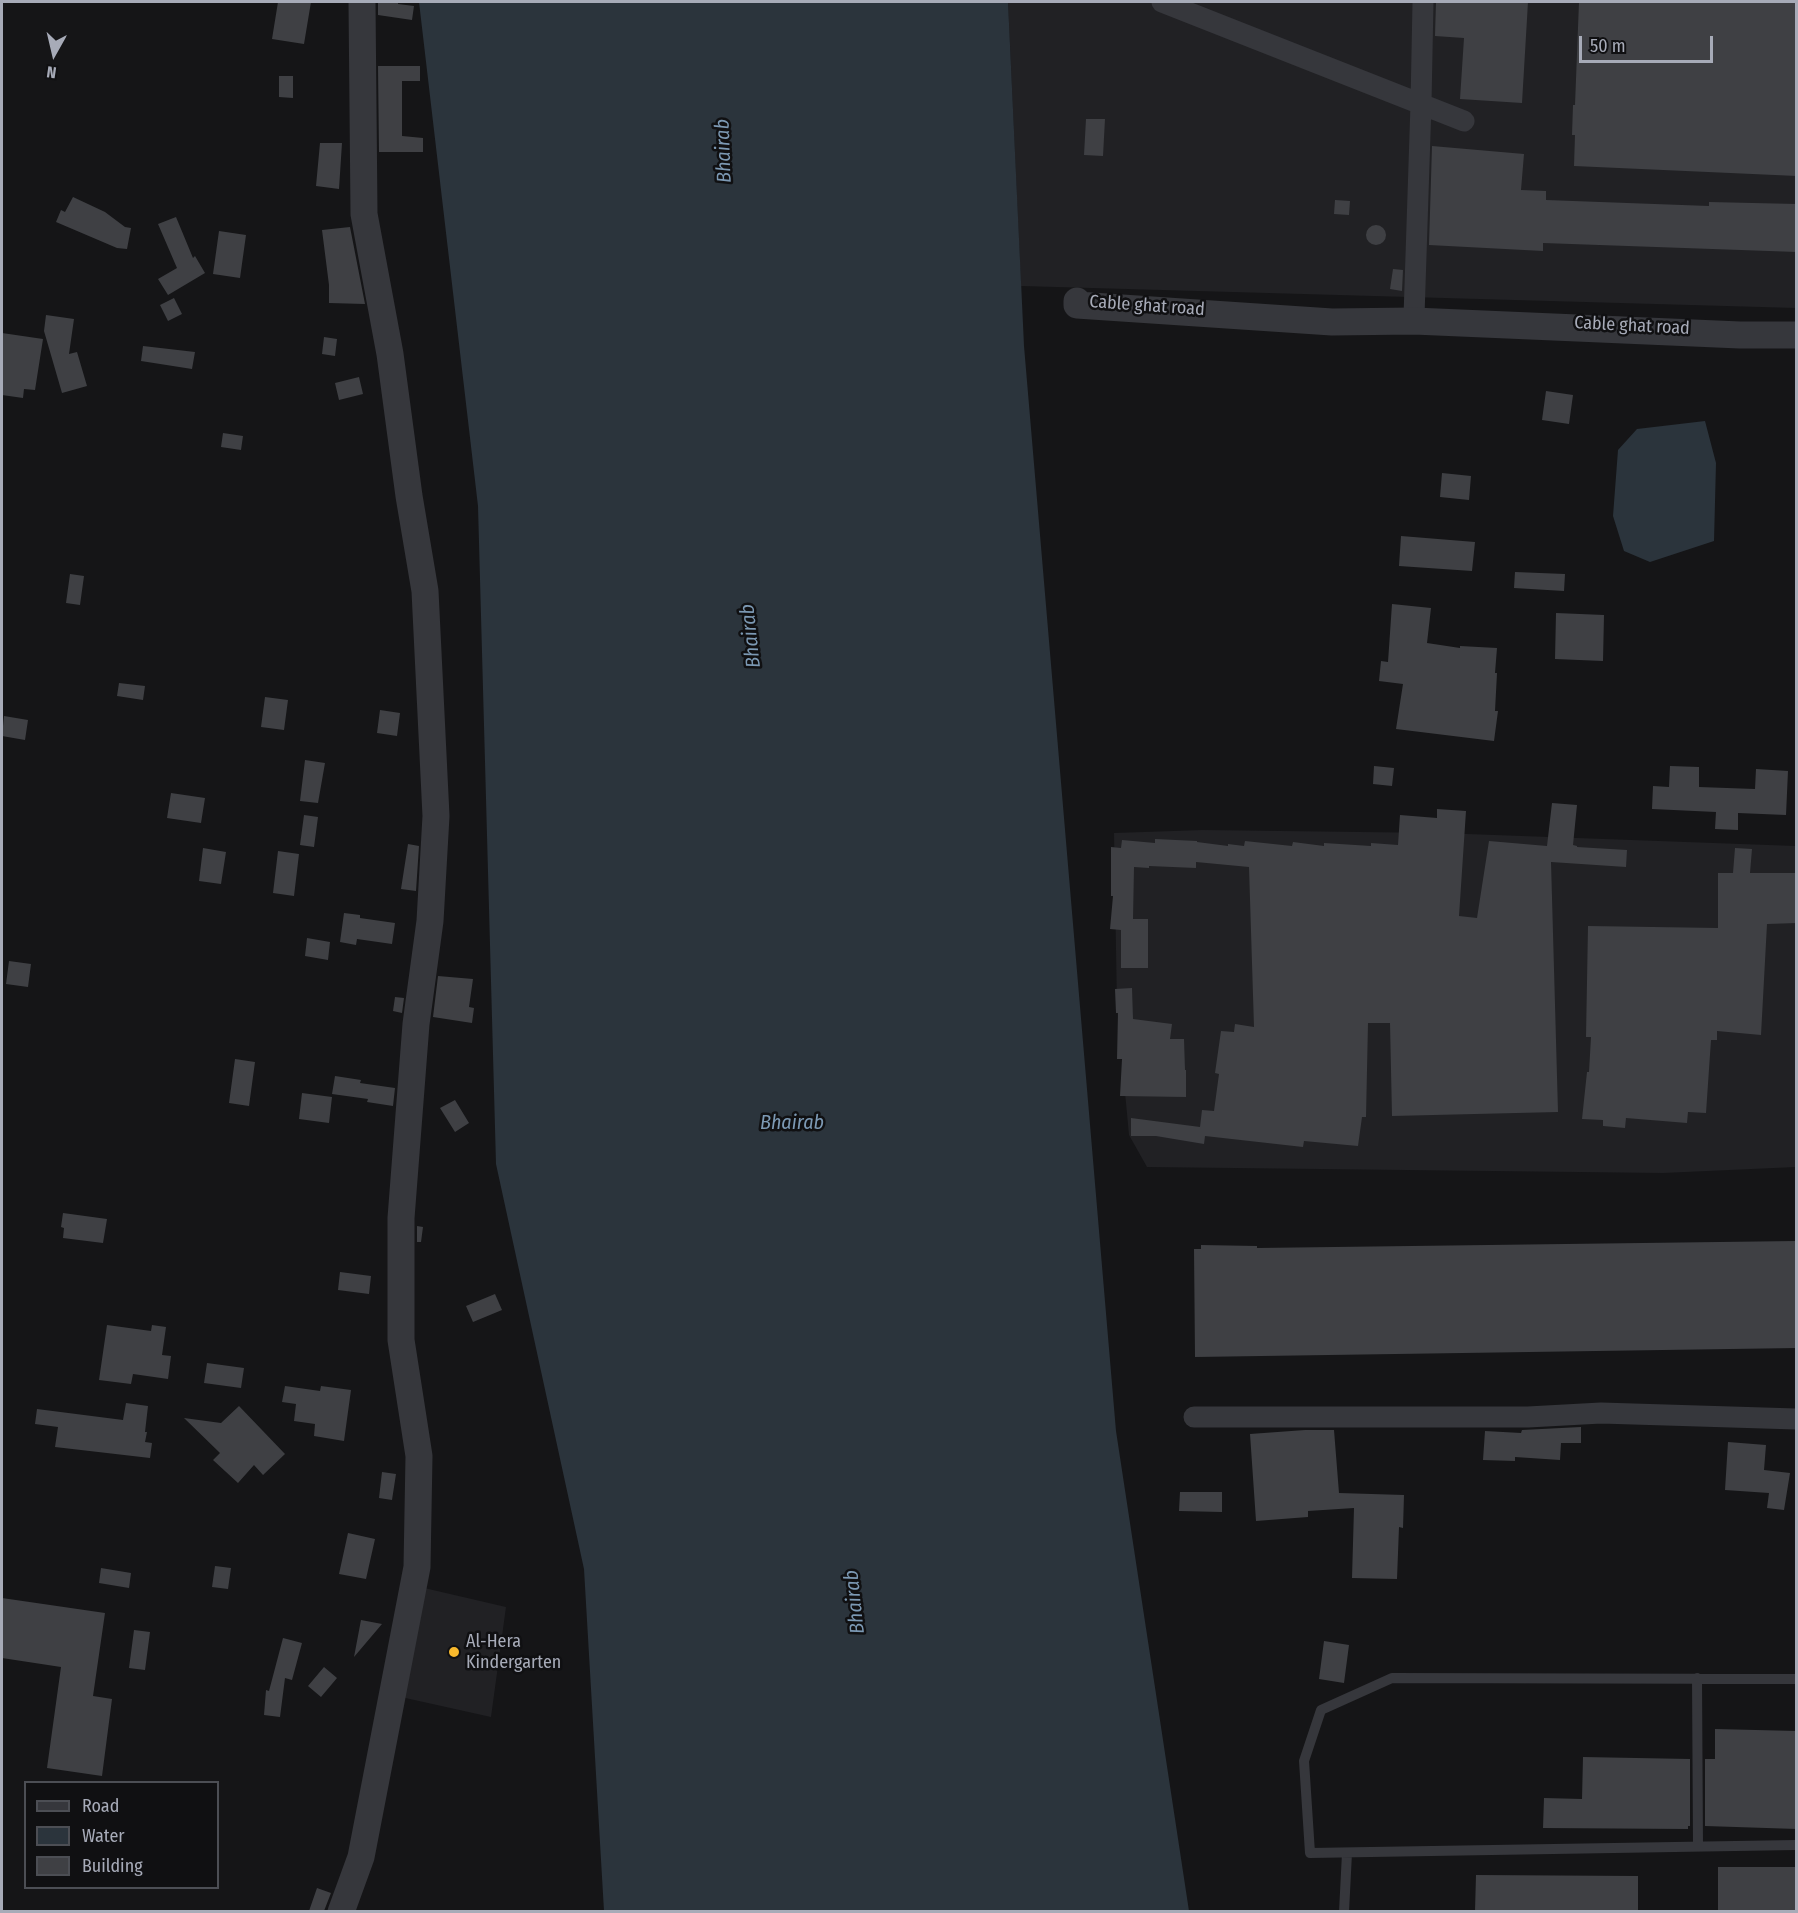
<!DOCTYPE html>
<style>
body{margin:0}
#map{position:relative;width:1798px;height:1913px;overflow:hidden;background:#151517;font-family:"Fira Sans Condensed",sans-serif}
canvas{display:block}
.frame{position:absolute;inset:0;border:3px solid #a7abb8;pointer-events:none}
.legend{position:absolute;left:24px;top:1781px;width:195px;height:108px;box-sizing:border-box;background:#101012;border:2px solid #4c4e54;margin:0;padding:8px 10px;list-style:none;font-size:18px;color:#a7abb8}
.legend li{display:flex;align-items:center;gap:12px;height:30px}
.legend b{width:30px;border:2px solid #4c4e54}
.north{position:absolute;left:24px;top:24px;width:60px;height:60px;-webkit-text-stroke:4px #101012;paint-order:stroke;rotate:188deg;font-size:16px;font-weight:700;line-height:24px;text-align:center;color:#a7abb8}
.north::after{content:'';display:block;margin:auto;width:21px;height:27px;background:#a7abb8;clip-path:polygon(50% 0,100% 100%,50% 72%,0 100%)}
.scale{position:absolute;left:1579px;top:36px;width:134px;height:27px;box-sizing:border-box;border:3px solid #a7abb8;border-top:0;padding-left:8px;font-size:18px;line-height:21px;white-space:nowrap;color:#a7abb8;-webkit-text-stroke:4px #101012;paint-order:stroke}
</style>
<div id="map">
<canvas width="1798" height="1913"></canvas>
<div class="frame"></div>
<ul class="legend">
<li><b style="height:8px;background:#36373c"></b>Road</li>
<li><b style="height:16px;background:#2b343c"></b>Water</li>
<li><b style="height:16px;background:#3f4044"></b>Building</li>
</ul>
<div class="north">N</div>
<div class="scale">50 m</div>
</div>
<script>
const ctx = document.querySelector('canvas').getContext('2d');
ctx.lineJoin = 'round';
function fill(path, color) { ctx.fillStyle = color; ctx.fill(path, 'evenodd'); }
function stroke(path, color, width, dash) { ctx.strokeStyle = color; ctx.lineWidth = width; ctx.lineCap = dash ? 'butt' : 'round'; ctx.setLineDash(dash || []); ctx.stroke(path); }
function write(font, color, halo, rows, align = 'center') {
  ctx.font = font + ' "Fira Sans Condensed",sans-serif'; ctx.lineWidth = 5; ctx.setLineDash([]); ctx.textBaseline = 'middle'; ctx.strokeStyle = halo; ctx.fillStyle = color; for (const [text, x, y, turn = 0] of rows) {
    ctx.save(); ctx.translate(x, y); ctx.rotate((+turn || 0) * Math.PI / 180); ctx.textAlign = isNaN(turn) ? turn : align; if (halo) ctx.strokeText(text, 0, 0); ctx.fillText(text, 0, 0); ctx.restore();
  }
}
const built = new Path2D(`
 M1008 2H1796V308L1021 286Z
 M1203 830 1440 833 1796 846V1167L1663 1173 1147 1167 1129 1135 1117 1007 1114 833Z
 M420 1587 506 1607 491 1717 401 1697Z`);
const water = new Path2D(`
 M419 2H1008L1024 346 1116 1431 1189 1911H604L584 1569 496 1164 478 506Z
 M1705 421 1716 463 1714 541 1650 562 1624 551 1613 516 1618 450 1637 429Z`);
const building = new Path2D(`
 M278 2H311L304 44 272 39Z
 M378 2H398V4L414 6 412 20 378 15Z
 M1436 2H1528L1522 103 1460 99 1464 38 1435 36Z
 M1579 2H1797V176L1574 166 1575 135H1572L1573 105H1575Z
 M378 66H420V81H402V136L423 138V152H379Z
 M279 76H293V98L279 97Z
 M1086 119H1105L1103 156 1084 155Z
 M320 143H342L339 189 316 186Z
 M1432 146 1524 154 1521 190 1546 191V200L1709 206V202L1797 204V252L1543 243V251L1429 245Z
 M73 197 105 212 125 227 131 228 127 249 117 248 56 222 61 210 65 212Z
 M1335 200 1350 201 1349 215 1334 214Z
 M176 217 193 258 195 256 205 273 168 295 158 279 177 268 158 224Z
 M1366 235a10 10 0 1 1 20 0a10 10 0 1 1-20 0Z
 M350 227 365 304 329 303V285L322 230Z
 M219 231 246 235 240 278 213 274Z
 M1393 269 1403 270 1402 291 1390 289Z
 M174 298 182 314 168 321 160 305Z
 M46 315 74 319 69 354 77 352 87 386 62 393 44 331Z
 M2 333 43 339 35 390 24 389 23 398 2 395Z
 M324 337 337 339 335 356 322 354Z
 M143 346 195 352 192 369 141 361Z
 M359 377 363 394 339 400 335 383Z
 M1546 391 1573 395 1569 424 1542 420Z
 M223 433 243 436 241 450 221 447Z
 M1442 473 1471 476 1469 500 1440 497Z
 M1401 536 1475 542 1472 571 1399 566Z
 M1515 572 1565 574 1564 591 1514 588Z
 M70 574 84 576 80 605 66 603Z
 M1392 604 1431 608 1427 643 1460 648V646L1497 648 1495 673H1497L1495 711H1498L1494 741 1396 729 1403 684 1379 681 1381 661 1388 662Z
 M1556 613 1604 615 1603 661 1555 659Z
 M119 683 145 686 143 700 117 696Z
 M265 697 288 700 284 730 261 727Z
 M380 710 400 713 397 736 377 733Z
 M4 716 28 720 25 740 2 736Z
 M305 760 325 763 318 803 300 801Z
 M1374 766 1394 768 1392 786 1373 784Z
 M1670 766 1699 767V787L1755 789 1756 769 1788 771 1786 815 1738 813V830L1715 829 1716 812 1652 809 1653 786 1669 787Z
 M171 793 205 798 201 823 167 818Z
 M1552 803 1577 805 1573 845 1577 846V847L1627 850 1626 867 1551 862 1558 1112 1392 1116 1390 1023H1368L1366 1117H1362L1358 1146 1304 1141 1303 1147 1205 1136 1204 1144 1156 1136H1131V1118L1200 1127 1202 1110 1214 1111 1219 1074 1215 1073 1221 1031 1234 1032 1235 1024 1254 1027 1249 867 1196 862V868L1149 866V868L1134 867 1133 919H1148V968H1121V930L1110 929 1113 896H1111V847L1121 848 1122 840 1155 843V839L1197 841V842L1228 846V844L1244 846 1245 841 1292 846 1293 842 1324 846V843L1371 846V843L1398 845 1400 815 1437 818V809L1466 811 1459 916 1477 918 1489 841 1547 846Z
 M304 815 318 817 314 847 300 845Z
 M408 844 419 846 416 891 401 889Z
 M203 848 226 852 221 884 199 881Z
 M1735 848 1752 849 1750 873H1797V923L1767 924 1761 1035 1717 1031V1040H1711L1706 1113 1688 1112 1687 1123 1626 1118 1625 1128 1603 1126V1120L1582 1119 1587 1072H1589L1591 1037H1586L1588 926 1718 928V873H1733Z
 M278 851 299 854 294 896 273 893Z
 M344 913 360 915V918L395 923 392 944 357 939 356 945 340 942Z
 M307 938 330 942 328 960 305 956Z
 M9 961 31 964 28 987 6 984Z
 M438 976 473 979 469 1007 474 1008 472 1023 433 1017Z
 M1132 988 1133 1019 1172 1024 1170 1039H1184L1185 1070H1186V1097L1120 1096 1122 1059H1117L1118 1013H1116L1115 989Z
 M395 997 404 998 402 1013 393 1011Z
 M235 1059 255 1062 249 1106 229 1103Z
 M335 1076 361 1080 360 1083 395 1088 393 1106 367 1102 368 1099 332 1094Z
 M302 1093 332 1097 329 1123 299 1119Z
 M455 1100 469 1123 455 1132 440 1108Z
 M63 1213 107 1219 103 1243 63 1238 64 1228 61 1227Z
 M417 1226 423 1227 421 1242H417Z
 M1796 1241 1797 1348 1195 1357 1194 1249H1201V1245L1257 1246V1248Z
 M340 1272 371 1276 369 1294 338 1290Z
 M495 1294 502 1310 473 1322 466 1306Z
 M107 1325 151 1331 152 1325 166 1327 162 1355 171 1356 168 1379 133 1374 131 1384 99 1380Z
 M207 1363 244 1368 241 1388 204 1383Z
 M285 1386 320 1391 321 1386 351 1390 344 1441 314 1436 315 1424 294 1421 296 1404 282 1402Z
 M126 1403 148 1406 145 1432H147L145 1442 152 1443 150 1458 55 1447 58 1427 35 1424 37 1409 123 1420Z
 M239 1406 285 1454 263 1475 254 1465 238 1483 213 1460 220 1453 184 1418 221 1423Z
 M1581 1427V1443H1561L1560 1460 1515 1457V1461L1483 1460 1485 1431 1521 1433 1522 1430Z
 M1305 1430H1334L1339 1493 1404 1495 1403 1528 1399 1527 1397 1579 1352 1578 1354 1508 1308 1511V1517L1256 1521 1250 1434Z
 M1728 1442 1766 1445 1764 1470 1790 1473 1784 1510 1767 1508 1769 1493 1725 1490Z
 M382 1472 396 1474 392 1500 379 1498Z
 M1180 1492H1222V1512L1179 1511Z
 M348 1533 375 1539 366 1579 339 1574Z
 M215 1566 231 1568 228 1589 212 1587Z
 M101 1568 131 1573 129 1588 99 1583Z
 M2 1598 105 1613 93 1696 112 1699 102 1776 47 1768 61 1667 2 1658Z
 M361 1620 382 1624 354 1657Z
 M134 1630 150 1632 145 1670 129 1668Z
 M283 1638 302 1643 292 1680 285 1678 280 1717 264 1715 266 1690 269 1691Z
 M1324 1641 1349 1645 1344 1683 1319 1679Z
 M324 1667 337 1678 321 1697 308 1686Z
 M1715 1729 1797 1731V1829L1705 1826V1759H1715Z
 M1583 1757 1690 1759V1826H1688V1829L1543 1828 1544 1798 1582 1799Z
 M1718 1867H1797V1911H1718Z
 M1476 1875 1638 1876V1911H1475Z
 M317 1888 331 1893 324 1911H309Z`);
const service = new Path2D(`
 M1697 1678 1698 1846
 M1796 1679 1392 1678 1321 1710 1304 1761 1310 1853 1796 1845
 M1344 1912 1347 1853`);
const minor = new Path2D(`
 M1162 2 1464 121
 M1414 316 1421 104 1423 2
 M1194 1417H1528L1601 1413 1796 1419`);
const tertiary = new Path2D(`
 M1077 301V305L1332 322 1414 321 1740 335H1796
 M341 1912 361 1857 417 1567 419 1456 401 1340V1218L416 1024 430 921 436 816 425 591 409 496 390 354 364 214 362 2`);
const markers = [
 [454,1652,6,"#f8b92d"]
];
const streetNames = [
 ["Cable ghat road",1147,306,4],
 ["Cable ghat road",1632,326,3]
];
const poiNames = [
 ["Al-Hera",466,1642],
 ["Kindergarten",466,1663]
];
const waterNames = [
 ["Bhairab",724,151,-92],
 ["Bhairab",751,636,-96],
 ["Bhairab",792,1123],
 ["Bhairab",855,1602,-96]
];
fill(built, '#212124');
fill(water, '#2b343c');
fill(building, '#3f4044');
stroke(service, '#36373c', 10);
stroke(minor, '#36373c', 21);
stroke(tertiary, '#36373c', 27);
for (const [x, y, r, color] of markers) { const dot = new Path2D(); dot.arc(x, y, r, 0, 2 * Math.PI); ctx.fillStyle = color; ctx.fill(dot); stroke(dot, '#101012', 2); }
write('18px', '#a7abb8', '#101012', streetNames);
write('18px', '#a7abb8', '#101012', poiNames, 'left');
write('italic 20px', '#7c99b4', '#101012', waterNames);
</script>
